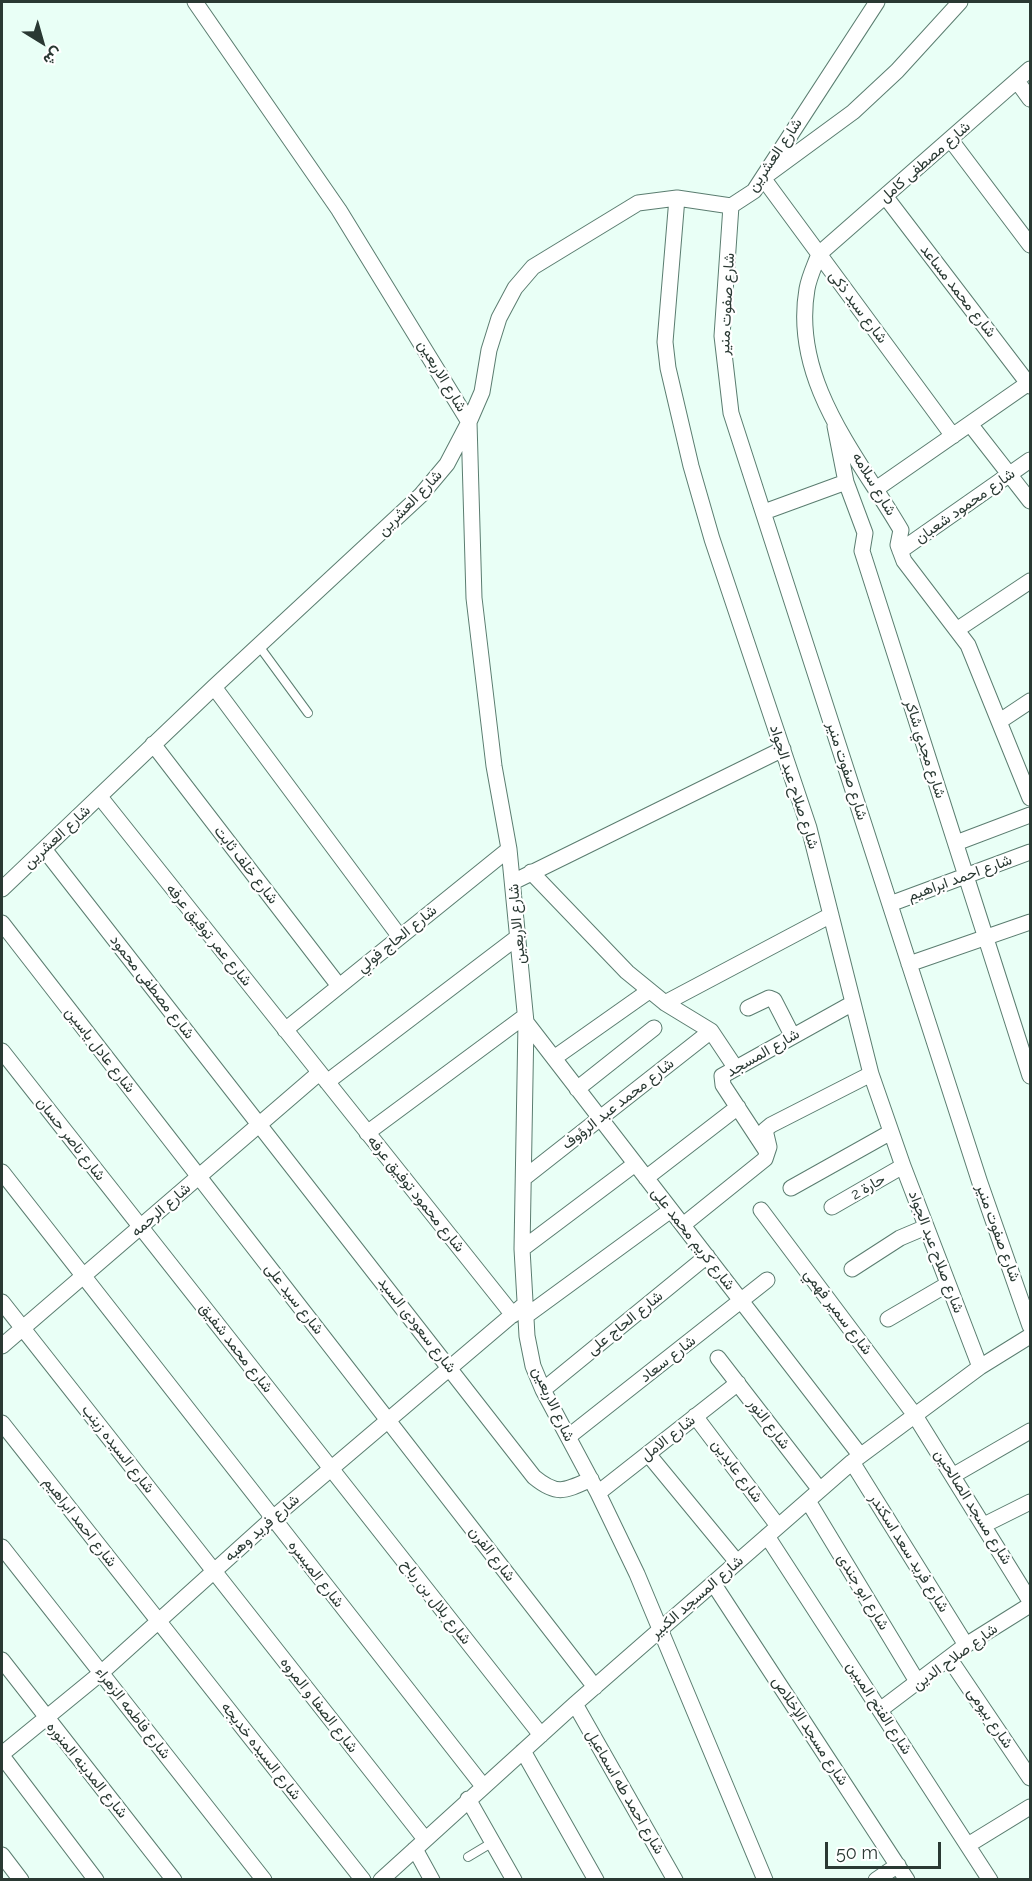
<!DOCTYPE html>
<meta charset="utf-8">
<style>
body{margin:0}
#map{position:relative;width:1032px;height:1881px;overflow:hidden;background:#e9fff6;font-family:Raleway,Vazirmatn,sans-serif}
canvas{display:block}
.frame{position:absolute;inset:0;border:3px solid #2a3933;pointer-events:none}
.north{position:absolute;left:12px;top:12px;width:60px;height:60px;-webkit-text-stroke:4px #fff;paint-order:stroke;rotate:143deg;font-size:16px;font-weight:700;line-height:24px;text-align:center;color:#2a3933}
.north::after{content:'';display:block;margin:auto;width:21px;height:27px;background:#2a3933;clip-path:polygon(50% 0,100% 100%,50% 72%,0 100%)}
.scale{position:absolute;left:825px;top:1842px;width:116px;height:27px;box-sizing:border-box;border:3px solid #2a3933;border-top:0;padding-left:8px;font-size:18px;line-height:21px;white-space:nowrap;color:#2a3933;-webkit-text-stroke:4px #fff;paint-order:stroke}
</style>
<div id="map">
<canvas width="1032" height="1881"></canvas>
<div class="frame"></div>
<div class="north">ش</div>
<div class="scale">50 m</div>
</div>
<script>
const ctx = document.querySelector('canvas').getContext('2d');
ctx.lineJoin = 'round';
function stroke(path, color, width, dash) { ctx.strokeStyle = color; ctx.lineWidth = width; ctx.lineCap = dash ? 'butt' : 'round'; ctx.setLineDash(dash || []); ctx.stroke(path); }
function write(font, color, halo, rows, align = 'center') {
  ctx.font = font + ' Raleway,Vazirmatn,sans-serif'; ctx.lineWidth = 4.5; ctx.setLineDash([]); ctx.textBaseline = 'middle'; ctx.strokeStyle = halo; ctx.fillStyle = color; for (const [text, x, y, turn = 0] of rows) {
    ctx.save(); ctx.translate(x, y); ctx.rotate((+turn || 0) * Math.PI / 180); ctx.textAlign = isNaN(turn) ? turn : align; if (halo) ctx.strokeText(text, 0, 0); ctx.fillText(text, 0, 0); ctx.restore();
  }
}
const service = new Path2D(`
 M259 646 308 713
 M468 1857 493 1842`);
const minor = new Path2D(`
 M195 2 339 210 469 422 474 598 494 766 509 849 526 1022 522 1249 527 1336 533 1366 543 1390 598 1493 637 1574 765 1880
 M1030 69 819 254C815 265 809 277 807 289 791 381 858 456 901 530L898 545 904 561 968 645 1030 798
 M1017 81 1030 99
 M950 139 1030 245
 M885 196 1030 386
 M677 198 665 342 668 368 691 466 712 539 809 828 871 1074 903 1166 980 1367
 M731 206 722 336 731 413 980 1183 1030 1326
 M970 424 1030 501
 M835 426 846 482 865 533 862 551 1030 1076
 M953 436 763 178 853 112 897 71 960 2
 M876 489 1030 382
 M764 512 846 482
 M900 551 1030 460
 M958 629 1030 581
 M214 687 400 937
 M1000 721 1030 701
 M153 744 339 986
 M100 797 513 1315
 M956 843 1030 815
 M44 849 534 1477C557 1496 565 1491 591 1479
 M531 872 627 972 665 1003 711 1031 735 1067
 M513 882 783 749
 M2 889 214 687 421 495 447 464 469 422 482 392 489 350 499 318 515 288 533 267 638 203 677 198 731 206 754 191 877 2
 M890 904 1030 852
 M2 923 595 1687
 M909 964 1030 922
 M665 1003 831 915
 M748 1008 769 998 774 1000 792 1035
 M526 1022 860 1455
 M285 1030 509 849
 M2 1051 541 1735
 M554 1058 649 991
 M327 1082 519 936
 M577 1089 654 1028
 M367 1133 525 1016
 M765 1149 723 1085 722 1076 853 1003
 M2 1172 483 1786
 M524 1178 711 1031
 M646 1178 738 1107
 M791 1188 891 1132
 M832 1207 903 1166
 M761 1210 914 1414 1030 1601
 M683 1225 765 1159 769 1147 765 1130 771 1125 871 1074
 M522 1249 635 1164
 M852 1269 900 1238 926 1227
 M2 1302 425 1839
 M526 1316 671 1210
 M888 1319 948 1284
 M2 1346 319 1073
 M718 1358 820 1490
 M543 1390 707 1256
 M695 1416 778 1526
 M2 1423 363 1880
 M568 1437 767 1280
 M648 1454 737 1562
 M852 1462 966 1645
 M954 1475 1030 1431
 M598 1493 738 1383
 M808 1501 918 1683
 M984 1525 1030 1502
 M767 1536 990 1880
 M2 1547 264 1880
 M713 1583 907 1880
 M949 1658 1030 1778
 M2 1660 174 1880
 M575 1704 675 1880
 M880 1710 966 1645 1030 1605
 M523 1751 596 1880
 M2 1754 101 1673 273 1518 525 1304
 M2 1756 96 1880
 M468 1799 514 1880
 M968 1845 1030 1807
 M415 1849 432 1880
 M2 1855 21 1880
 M381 1880 575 1704 852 1462 980 1367 1030 1336
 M876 1880 898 1865`);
const streetNames = [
 ["شارع العشرين",775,155,-56],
 ["شارع مصطفى كامل",925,162,-41],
 ["شارع محمد مساعد",958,291,52],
 ["شارع صفوت منير",727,304,-87],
 ["شارع سيد ذكى",858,307,53],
 ["شارع الاربعين",442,376,59],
 ["شارع سلامه",874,484,59],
 ["شارع العشرين",410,503,-46],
 ["شارع محمود شعبان",965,506,-35],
 ["شارع مجدي شاكر",925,749,72],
 ["شارع صفوت منير",847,771,72],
 ["شارع صلاح عبد الجواد",794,787,72],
 ["شارع العشرين",57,837,-43],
 ["شارع خلف ثابت",246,865,52],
 ["شارع احمد ابراهيم",960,878,-20],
 ["شارع الاربعين",517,924,-95],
 ["شارع عمر توفيق عرفه",209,935,51],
 ["شارع الحاج فولي",397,939,-39],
 ["شارع مصطفى محمود",152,987,52],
 ["شارع عادل ياسين",100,1050,52],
 ["شارع المسجد",763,1053,-30],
 ["شارع محمد عبد الرؤوف",618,1104,-38],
 ["شارع ناصر حسان",71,1139,52],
 ["حارة 2",868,1187,-30],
 ["شارع محمود توفيق عرفه",416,1194,51],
 ["شارع الرحمه",161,1210,-41],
 ["شارع صفوت منير",998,1233,70],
 ["شارع كريم محمد على",693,1239,52],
 ["شارع صلاح عبد الجواد",936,1252,69],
 ["شارع سيد على",294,1299,52],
 ["شارع سمير فهمي",838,1312,53],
 ["شارع الحاج على",625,1323,-39],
 ["شارع سعودى السيد",417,1325,52],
 ["شارع محمد شفيق",236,1348,52],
 ["شارع سعاد",668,1359,-38],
 ["شارع الاربعين",553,1404,65],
 ["شارع النور",769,1424,53],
 ["شارع الامل",668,1438,-38],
 ["شارع السيده زينب",118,1449,52],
 ["شارع عابدين",737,1471,53],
 ["شارع مسجد الصالحين",973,1507,58],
 ["شارع احمد ابراهيم",80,1522,52],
 ["شارع فريد وهبه",262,1528,-41],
 ["شارع فريد سعد اسكندر",909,1553,58],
 ["شارع الفرن",492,1554,52],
 ["شارع الميسره",316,1574,52],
 ["شارع ابو جندى",863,1592,59],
 ["شارع المسجد الكبير",697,1597,-41],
 ["شارع بلال بن رباح",436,1602,52],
 ["شارع صلاح الدين",955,1657,-36],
 ["شارع الصفا و المروه",319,1705,52],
 ["شارع الفتح المبين",879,1708,57],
 ["شارع فاطمه الزهراء",133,1713,52],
 ["شارع بيومى",990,1718,56],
 ["شارع مسجد الإخلاص",810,1731,57],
 ["شارع السيده خديجه",261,1751,52],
 ["شارع المدينه المنوره",87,1770,51],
 ["شارع احمد طه اسماعيل",625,1792,60]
];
stroke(service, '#5b7d70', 10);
stroke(minor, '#5b7d70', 17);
stroke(service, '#fff', 8);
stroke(minor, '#fff', 15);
write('15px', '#2a3933', '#fff', streetNames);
</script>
